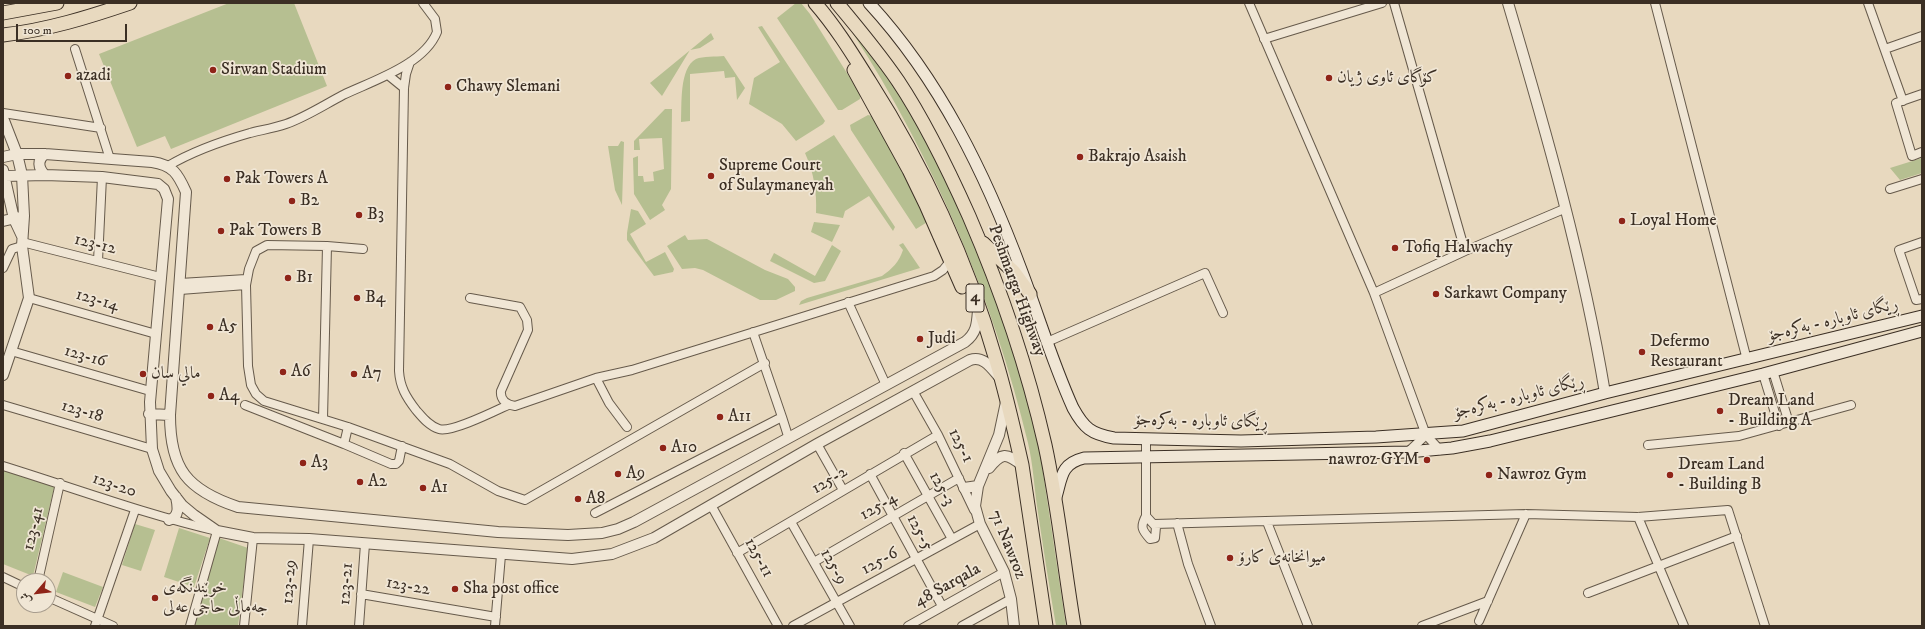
<!DOCTYPE html>
<meta charset="utf-8">
<style>
body{margin:0}
#map{position:relative;width:1925px;height:629px;overflow:hidden;background:#e8d9bf;font-family:"IM FELL DW Pica",Amiri,serif}
canvas{display:block}
.frame{position:absolute;inset:0;border:4px solid #3b2f24;pointer-events:none}
.north{position:absolute;left:16px;top:573px;width:40px;height:40px;box-sizing:border-box;background:#f0e6d5;border:1px solid #a89d8e;border-radius:50%;rotate:242deg;font-size:11px;font-weight:700;line-height:16px;text-align:center;color:#3b2f24}
.north::after{content:'';display:block;margin:auto;width:14px;height:18px;background:#8f2418;clip-path:polygon(50% 0,100% 100%,50% 72%,0 100%)}
.scale{position:absolute;left:16px;top:24px;width:111px;height:18px;box-sizing:border-box;border:2px solid #3b2f24;border-top:0;padding-left:5px;font-size:12px;line-height:14px;white-space:nowrap;color:#3b2f24;-webkit-text-stroke:3px #f0e6d5;paint-order:stroke}
</style>
<div id="map">
<canvas width="1925" height="629"></canvas>
<div class="frame"></div>
<div class="north">ش</div>
<div class="scale">100 m</div>
</div>
<script>
const ctx = document.querySelector('canvas').getContext('2d');
ctx.lineJoin = 'round';
function fill(path, color) { ctx.fillStyle = color; ctx.fill(path, 'evenodd'); }
function stroke(path, color, width, dash) { ctx.strokeStyle = color; ctx.lineWidth = width; ctx.lineCap = dash ? 'butt' : 'round'; ctx.setLineDash(dash || []); ctx.stroke(path); }
function write(font, color, halo, rows, align = 'center') {
  ctx.font = font + ' "IM FELL DW Pica",Amiri,serif'; ctx.lineWidth = 3.5; ctx.setLineDash([]); ctx.textBaseline = 'middle'; ctx.strokeStyle = halo; ctx.fillStyle = color; for (const [text, x, y, turn = 0] of rows) {
    ctx.save(); ctx.translate(x, y); ctx.rotate((+turn || 0) * Math.PI / 180); ctx.textAlign = isNaN(turn) ? turn : align; if (halo) ctx.strokeText(text, 0, 0); ctx.fillText(text, 0, 0); ctx.restore();
  }
}
const green = new Path2D(`
 M229 3H294L327 86 171 149 165 136 137 147 99 54Z
 M796 3H801L810 14 860 94V99L842 110H838L777 18Z
 M762 26 825 121 823 124 796 141 782 124 749 104 754 78 780 62 758 27Z
 M854 30 896 87 921 130 942 170 987 275 1011 343 1038 439 1066 626H1056C1049 586 1043 546 1037 506 1034 485 1033 464 1028 443 994 300 932 155 852 32Z
 M711 33 714 39 700 48 690 50 662 96 650 83Z
 M724 56 745 88 737 100 735 77 725 78 724 71 690 74V121L681 122C682 105 679 68 696 59 703 56 716 57 724 56Z
 M665 109H672L671 189 662 205 665 210 650 220 634 194 633 158 638 156V176H643L644 182 654 181 653 172 664 169 662 138 639 139 640 150H634V141Z
 M868 115 872 116 929 221 916 229 851 130 850 125Z
 M834 135 895 227 893 231 869 196 845 211 843 218 816 213C817 192 814 173 805 153Z
 M621 141 624 142 622 205 615 190 608 146H618Z
 M1922 158V173L1900 180 1890 168Z
 M631 209 638 211 646 224 630 234 646 262 665 252 674 269 673 272 654 276 627 240V233Z
 M814 222 840 225 832 242 811 232Z
 M685 235 688 240 707 239 765 270 788 279 795 287V291L776 300H760L703 270 695 268 682 269 667 246Z
 M903 243 920 268 799 305 801 301 807 298 882 276C892 269 899 262 903 250L899 245Z
 M832 245 841 251 825 281 814 283 770 261 774 253 815 276Z
 M3 467 55 484 33 576 3 564Z
 M135 524 155 530 141 571 122 565Z
 M179 528 210 538 194 587 164 577Z
 M219 538 248 548 238 626H194Z
 M63 572 103 587 95 607 56 592Z`);
const minor = new Path2D(`
 M1249 3 1374 293 1426 435 1440 450
 M1394 3 1465 251
 M1655 3 1747 360
 M1868 3 1903 101
 M1264 39 1382 3
 M75 49 110 159
 M1885 49 1922 36
 M410 62 406 74 404 88 399 371C400 387 406 397 416 410 422 417 429 426 439 429 451 433 495 411 508 405
 M388 75 404 88
 M1922 94 1896 103 1912 156 1922 152
 M3 113 101 128
 M168 166C193 151 222 141 250 133 262 130 274 128 286 124 306 117 324 105 343 95 372 81 424 65 437 32L435 19 423 3
 M1890 189 1922 179
 M22 242 160 277
 M1922 242 1899 250 1916 300 1922 299
 M363 249 327 246 267 245 256 251 249 269 246 285 248 366 251 385 256 394 264 401 348 427 450 464 498 491 525 500 765 363
 M98 261 102 177
 M3 268 12 249 22 246
 M180 283 246 279
 M180 290 246 285
 M1374 293 1465 251 1564 209
 M29 298 156 334
 M470 298 520 307 527 320 528 330 501 391C500 400 507 405 515 406L596 378
 M848 302 886 385
 M753 332 782 417
 M1047 342 1205 273 1223 313
 M11 351 150 391
 M1773 371 1789 423
 M1763 374 1779 426
 M913 391 938 435 974 510
 M3 405 152 449
 M245 405 344 444 348 427
 M323 419 327 246
 M627 427 609 403 596 378 632 370 934 276 943 270 951 260
 M344 444 391 464H396L399 461 402 446
 M817 444 843 490
 M1648 445 1739 436 1851 405
 M1408 452 1426 435
 M904 453 952 539
 M3 466C74 488 144 514 217 531L190 626
 M870 474 942 606
 M711 505 778 626
 M595 513 782 417 788 436
 M1146 516 1156 527 1155 538 1150 539C1142 530 1140 527 1146 516V439
 M1638 517 1684 626
 M791 522 850 626
 M1267 522 1308 626
 M1177 523 1188 564 1211 626
 M1154 524 1526 514 1638 517 1728 510 1765 626
 M737 553 938 435
 M814 562 959 478
 M3 577 24 587
 M38 581 60 483
 M1588 593 1737 536
 M361 594 496 617
 M48 597 113 626
 M1479 621 1526 514
 M95 626 135 510
 M244 626 253 538
 M302 626 309 539
 M359 626 365 544
 M495 626 501 555
 M793 626 980 524
 M908 626 1004 572
 M962 626 1011 599
 M1422 626 1488 601`);
const tertiary = new Path2D(`
 M1508 3C1546 131 1583 261 1605 393
 M3 118 17 154 22 175 24 216 22 246 29 298 3 375
 M45 154C37 160 38 168 45 175
 M3 157 17 154H45L152 162C173 165 178 174 186 192L170 415C170 469 187 490 238 507L498 532 568 535 602 533 618 529 634 522 965 342C977 333 977 323 978 310
 M3 170 14 219 22 236
 M5 176 45 175 102 177 158 184 164 189 168 199 150 402 152 449 159 471 171 491 182 505 194 515 217 531 253 538 309 539 572 559 612 554 654 538 817 444 970 360C984 355 992 369 1000 378
 M3 221 20 217
 M1006 402 999 435 978 486 975 506 980 524 1004 572 1011 599 1014 626
 M149 414 170 415
 M989 468C1002 452 1006 453 1022 465
 M964 488 978 486
 M169 520C180 517 178 506 176 497`);
const secondary = new Path2D(`
 M869 3C940 80 986 175 1022 272 1039 317 1053 364 1073 408 1084 428 1091 434 1114 438L1241 441 1376 437 1463 431 1605 393 1922 316
 M1056 497C1062 478 1060 464 1084 458L1408 452 1452 448 1490 441 1763 374 1922 331`);
const trunk = new Path2D(`
 M815 3C836 27 853 55 870 82 923 165 968 262 995 357 1006 393 1014 429 1022 465L1046 626
 M837 3C858 28 879 53 898 81 926 123 948 169 969 216 1001 290 1027 366 1045 445 1058 505 1064 566 1074 626
 M3 13 57 3
 M3 35C47 30 89 17 130 3
 M854 70 909 170 926 205 962 287
 M983 243 1014 272 1030 294`);
const markers = [
 [213,70,4,"#8f2418"],
 [68,76,4,"#8f2418"],
 [1329,78,4,"#8f2418"],
 [448,87,4,"#8f2418"],
 [1080,157,4,"#8f2418"],
 [711,176,4,"#8f2418"],
 [227,179,4,"#8f2418"],
 [292,201,4,"#8f2418"],
 [359,215,4,"#8f2418"],
 [1622,221,4,"#8f2418"],
 [221,231,4,"#8f2418"],
 [1395,248,4,"#8f2418"],
 [288,278,4,"#8f2418"],
 [1436,294,4,"#8f2418"],
 [357,298,4,"#8f2418"],
 [210,327,4,"#8f2418"],
 [920,339,4,"#8f2418"],
 [1642,352,4,"#8f2418"],
 [283,372,4,"#8f2418"],
 [143,374,4,"#8f2418"],
 [354,374,4,"#8f2418"],
 [211,396,4,"#8f2418"],
 [1720,411,4,"#8f2418"],
 [720,417,4,"#8f2418"],
 [663,448,4,"#8f2418"],
 [1427,460,4,"#8f2418"],
 [303,463,4,"#8f2418"],
 [618,474,4,"#8f2418"],
 [1489,475,4,"#8f2418"],
 [1670,475,4,"#8f2418"],
 [360,482,4,"#8f2418"],
 [423,488,4,"#8f2418"],
 [578,499,4,"#8f2418"],
 [1230,558,4,"#8f2418"],
 [455,589,4,"#8f2418"],
 [155,598,4,"#8f2418"]
];
const shields = [
 [975,298,18]
];
const shieldNames = [
 ["4",975,298]
];
const poiNames = [
 ["Sirwan Stadium",221,70],
 ["azadi",76,76],
 ["کۆگای ئاوی ژیان",1337,78],
 ["Chawy Slemani",456,87],
 ["Bakrajo Asaish",1088,157],
 ["Supreme Court",719,166],
 ["of Sulaymaneyah",719,186],
 ["Pak Towers A",235,179],
 ["B2",300,201],
 ["B3",367,215],
 ["Loyal Home",1630,221],
 ["Pak Towers B",229,231],
 ["Tofiq Halwachy",1403,248],
 ["B1",296,278],
 ["Sarkawt Company",1444,294],
 ["B4",365,298],
 ["A5",218,327],
 ["Judi",928,339],
 ["Defermo",1650,342],
 ["Restaurant",1650,362],
 ["A6",291,372],
 ["مالي سان",151,374],
 ["A7",362,374],
 ["A4",219,396],
 ["Dream Land",1728,401],
 ["- Building A",1728,421],
 ["A11",728,417],
 ["A10",671,448],
 ["nawroz GYM",1419,460,"right"],
 ["A3",311,463],
 ["Dream Land",1678,465],
 ["- Building B",1678,485],
 ["A9",626,474],
 ["Nawroz Gym",1497,475],
 ["A2",368,482],
 ["A1",431,488],
 ["A8",586,499],
 ["میوانخانەی کارۆ",1238,558],
 ["خوێندنگەی",163,588],
 ["جەماڵی حاجی عەلی",163,608],
 ["Sha post office",463,589]
];
const streetNames = [
 ["123-12",95,245,14],
 ["Peshmarga Highway",1016,291,70],
 ["123-14",97,301,16],
 ["ڕێگای ئاوبارە - بەکرەجۆ",1833,321,-14],
 ["123-16",85,357,16],
 ["ڕێگای ئاوبارە - بەکرەجۆ",1519,398,-14],
 ["123-18",82,412,16],
 ["ڕێگای ئاوبارە - بەکرەجۆ",1201,422,1],
 ["125-1",960,446,63],
 ["125-2",830,481,-31],
 ["123-20",114,486,19],
 ["125-3",941,489,61],
 ["125-4",879,507,-30],
 ["123-41",34,529,-77],
 ["125-5",919,533,62],
 ["71 Nawroz",1007,545,68],
 ["125-11",758,558,61],
 ["125-6",880,562,-29],
 ["125-9",833,567,61],
 ["123-29",290,582,-86],
 ["123-21",347,584,-86],
 ["48 Sarqala",948,586,-29],
 ["123-22",408,587,10]
];
fill(green, '#b6bf91');
stroke(minor, '#665a4b', 10);
stroke(tertiary, '#665a4b', 12);
stroke(secondary, '#3b2f24', 13);
stroke(trunk, '#3b2f24', 15);
stroke(minor, '#f0e6d5', 8);
stroke(tertiary, '#f0e6d5', 10);
stroke(secondary, '#f0e6d5', 11);
stroke(trunk, '#e8d9bf', 13);
for (const [x, y, r, color] of markers) { const dot = new Path2D(); dot.arc(x, y, r, 0, 2 * Math.PI); ctx.fillStyle = color; ctx.fill(dot); stroke(dot, '#f0e6d5', 1.5); }
for (const [x, y, w] of shields) { const box = new Path2D(); box.roundRect(x - w / 2, y - 14, w, 28, 3); ctx.fillStyle = '#f0e6d5'; ctx.fill(box); stroke(box, '#3b2f24', 1); }
write('bold 16px', '#3b2f24', null, shieldNames);
write('17px', '#3b2f24', '#f0e6d5', poiNames, 'left');
write('17px', '#3b2f24', '#f0e6d5', streetNames);
</script>
